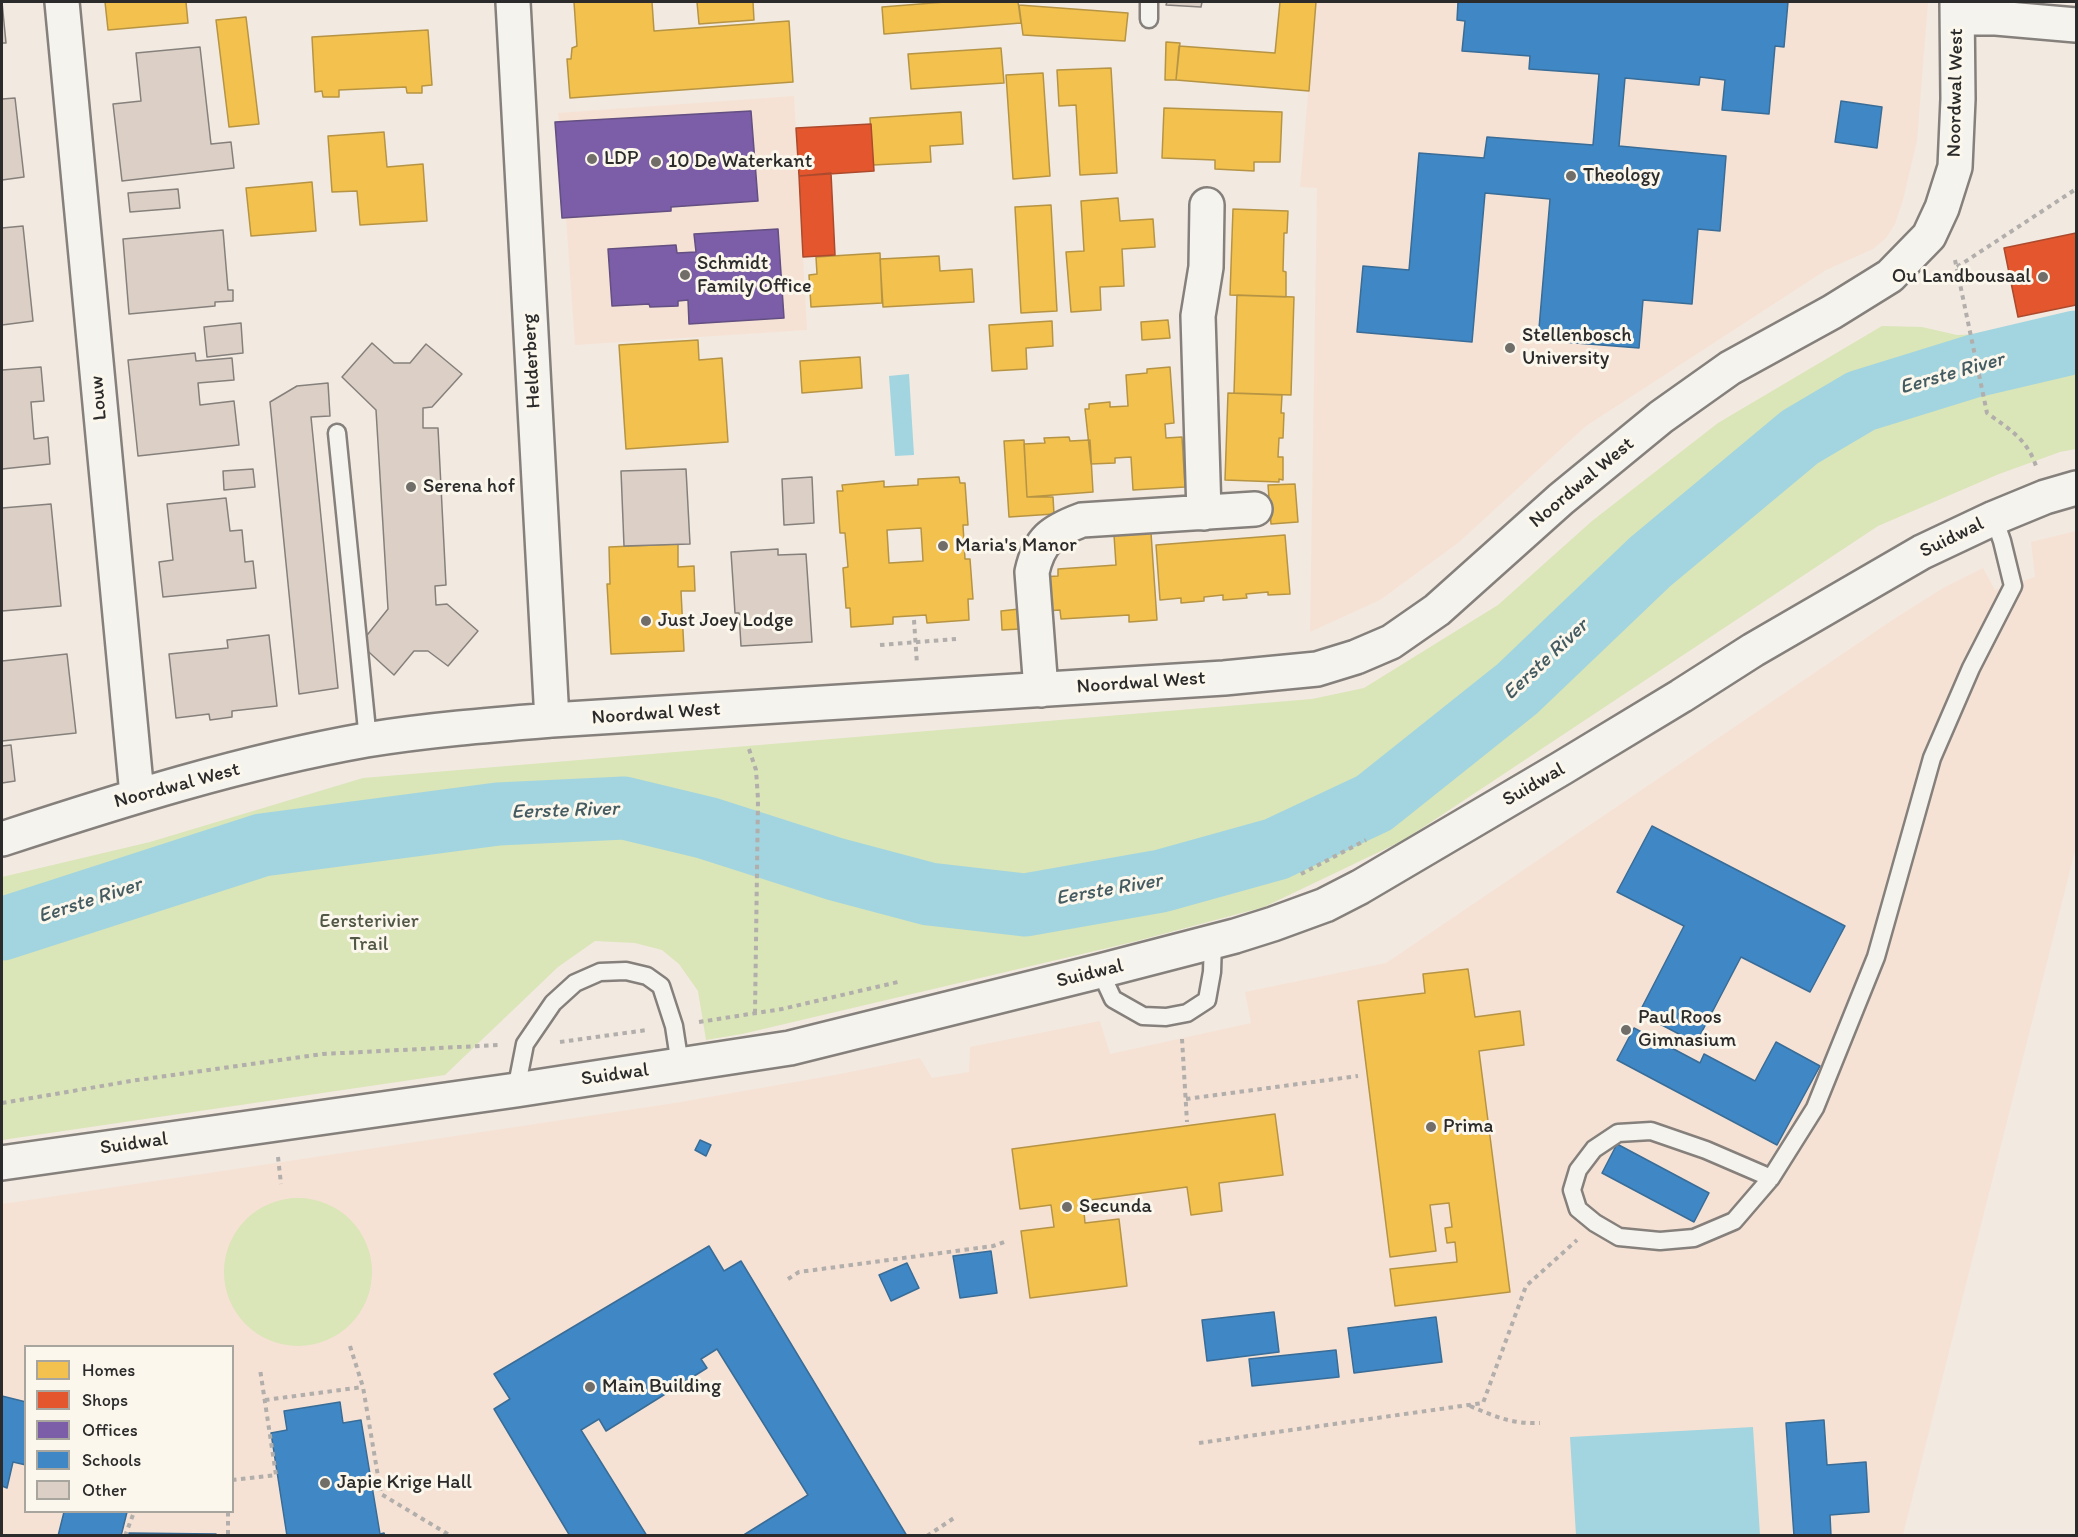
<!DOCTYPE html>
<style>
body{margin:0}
#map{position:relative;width:2078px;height:1537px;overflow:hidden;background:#f2e9e0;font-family:Itim,sans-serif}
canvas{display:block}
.frame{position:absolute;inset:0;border:3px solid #2b2b2b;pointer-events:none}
.legend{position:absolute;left:24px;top:1345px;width:210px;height:168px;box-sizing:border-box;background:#fbf7ec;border:2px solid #a8a59f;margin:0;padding:8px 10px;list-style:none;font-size:18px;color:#2b2b2b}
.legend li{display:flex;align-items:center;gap:12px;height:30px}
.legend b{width:30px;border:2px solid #a8a59f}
</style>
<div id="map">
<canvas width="2078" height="1537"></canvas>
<div class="frame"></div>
<ul class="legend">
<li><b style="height:16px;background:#f2c14e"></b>Homes</li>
<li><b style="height:16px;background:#e4572e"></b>Shops</li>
<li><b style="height:16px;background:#7b5ea7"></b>Offices</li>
<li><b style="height:16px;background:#3f88c5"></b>Schools</li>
<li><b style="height:16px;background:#dccfc6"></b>Other</li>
</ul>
</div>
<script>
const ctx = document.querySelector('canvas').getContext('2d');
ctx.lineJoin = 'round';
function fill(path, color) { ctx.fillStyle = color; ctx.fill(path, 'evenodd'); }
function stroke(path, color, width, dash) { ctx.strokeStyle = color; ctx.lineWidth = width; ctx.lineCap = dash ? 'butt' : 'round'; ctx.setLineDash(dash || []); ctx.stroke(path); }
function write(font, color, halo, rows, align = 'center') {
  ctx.font = font + ' Itim,sans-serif'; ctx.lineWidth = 6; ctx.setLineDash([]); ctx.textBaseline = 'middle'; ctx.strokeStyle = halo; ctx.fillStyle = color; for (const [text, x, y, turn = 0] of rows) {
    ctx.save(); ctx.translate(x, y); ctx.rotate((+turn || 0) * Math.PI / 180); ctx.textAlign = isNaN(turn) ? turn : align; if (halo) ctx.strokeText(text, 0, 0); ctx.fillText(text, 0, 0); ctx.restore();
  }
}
const built = new Path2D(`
 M1316 2H1928L1917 141 1903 200 1895 224 1886 238 1873 249 1826 270 1586 426 1458 543 1380 600 1310 632 1317 188 1300 187Z
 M794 96 807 330 575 345 566 218H562L555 122 559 121 558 113Z
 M2076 531V847L1903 1535 2 1536V1204L675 1103 835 1075 920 1058 932 1078 969 1072 970 1047 1100 1021 1110 1054 1251 1023 1245 992 1386 963 1894 619 1943 588 1983 568 1995 590 2035 577 2031 542ZM26 1346H232V1512H26Z`);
const green = new Path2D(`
 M2076 313V449L2060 452 1999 474 1878 526 1404 840 1264 907 1133 942 742 1034 706 1040 698 991 679 964 662 950 635 943 595 941 558 967 445 1075 2 1140V877L150 842 363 778 1312 699 1364 688 1498 605 1592 521 1718 423 1882 326 1922 327 1957 335 1982 334Z
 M224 1272a74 74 0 1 1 148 0a74 74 0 1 1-148 0Z`);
const water = new Path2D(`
 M909 374 914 455 895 456 889 376Z
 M1753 1427 1760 1535H1576L1570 1437Z`);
const homes = new Path2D(`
 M105 2H186L188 23 108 30Z
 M574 2H652L654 31 789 21 793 82 570 98 567 59H571L572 48 577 46Z
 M697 2H753L754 20 699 24Z
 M945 2H1018L1021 23 884 34 882 7Z
 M1280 2H1316L1309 91 1176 80 1179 46 1275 53Z
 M1019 5 1128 13 1125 41 1023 35Z
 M246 17 259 124 229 127 216 20Z
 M428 30 432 85 422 86V93H407L406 87 339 90V97H323L322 91 315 92 312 37Z
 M1166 42 1180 43 1176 80H1165Z
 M1001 48 1004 83 911 89 908 54Z
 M1111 68 1117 173 1080 175 1076 105 1059 106 1057 70Z
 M1043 73 1050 176 1013 179 1006 75Z
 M1164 108 1282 112 1280 162H1254V171L1215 169V160L1162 158Z
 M961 112 963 144 930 146 931 162 873 165 870 118Z
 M384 132 387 167 423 164 427 221 360 225 357 191 332 192 328 136Z
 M312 182 316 231 251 236 246 188Z
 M1118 198 1120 221 1153 219 1155 247 1122 249 1124 286 1100 287 1101 310 1071 312 1066 252 1084 251 1081 201Z
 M1051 205 1057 311 1021 313 1015 207Z
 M1233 209 1288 211 1287 233H1284L1283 271 1286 272V297L1230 295Z
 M880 253 882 303 811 307 809 275 817 274 816 257Z
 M939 256 940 271 972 269 974 302 883 307 880 259Z
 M1237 295 1294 297 1291 395 1234 393Z
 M1168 320 1170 338 1142 340 1141 322Z
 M1052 321 1053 346 1026 348 1027 369 992 371 989 325Z
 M698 340 699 360 722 358 728 442 626 449 619 345Z
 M860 357 862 388 802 393 800 361Z
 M1170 367 1174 423 1165 424 1166 438 1182 437 1185 487 1133 490 1131 457 1115 458V463L1091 464 1085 409H1089V404L1110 402V407L1128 406 1126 375 1147 373V369Z
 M1228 393 1282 395 1281 413H1284L1283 438H1279L1278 457H1283V480L1279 479V482L1225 480Z
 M1069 437 1070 441 1090 440 1093 492 1027 497 1024 444 1045 443 1044 438Z
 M1024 440 1027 497H1053L1054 514 1009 517 1004 441Z
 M959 477 960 483H965L968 525H963L965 559H970L973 599H968L969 620 927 623 926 615 893 617V624L851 627 850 608H846L843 568 848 567 845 533H840L837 491H843L842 485 884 481V487L918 485V479ZM921 528 923 561 889 563 887 530Z
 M1295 484 1298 522 1271 524 1268 485Z
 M1151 533 1157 620 1129 622V615L1061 619 1060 610 1045 611 1042 577 1058 576V569L1116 565 1114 535Z
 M1285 535 1290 594 1268 595V592L1246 594 1247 598 1223 600V595L1204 597V601L1181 603V598L1160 600 1156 545Z
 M678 544V567L694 566 695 591H681L684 651 611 654 607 584H610L609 547Z
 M1019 609 1020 629 1002 630 1001 611Z
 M1468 969 1475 1017 1520 1011 1524 1045 1479 1051 1510 1292 1395 1306 1390 1269 1457 1262 1455 1242 1447 1243 1445 1228 1452 1227 1449 1203 1430 1205 1436 1251 1390 1257 1358 1001 1425 993 1423 974Z
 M1275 1114 1283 1175 1219 1183 1222 1211 1191 1215 1187 1187 1083 1201 1085 1223 1119 1219 1127 1286 1030 1298 1021 1231 1054 1227 1051 1205 1020 1209 1012 1149Z`);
const shops = new Path2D(`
 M871 124 874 171 799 176 796 128Z
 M831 173 835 255 803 257 799 176Z
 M2076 233V305L2018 317 2004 248Z`);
const offices = new Path2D(`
 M751 111 758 201 671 207V211L562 218 555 122Z
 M778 229 784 318 689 324 688 300 678 301V306L650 307 649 304 612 306 608 249 676 245 677 253 696 252 694 234Z`);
const schools = new Path2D(`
 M1458 2H1788L1784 47 1775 46 1769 114 1722 110 1725 80 1700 77 1699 85 1625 78 1619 146 1726 156 1720 231 1698 229 1692 304 1643 300 1639 348 1538 340 1550 199 1485 193 1472 342 1357 332 1363 266 1409 270 1419 153 1484 158 1487 137 1593 145 1599 74 1529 69 1530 56 1462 51 1465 21 1457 20Z
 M1841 101 1882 107 1877 148 1835 142Z
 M1652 826 1845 926 1810 992 1741 957 1696 1043 1639 1013 1684 926 1617 892Z
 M1634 1028 1700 1063 1704 1054 1755 1081 1776 1042 1820 1066 1777 1145 1617 1060Z
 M700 1140 711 1145 706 1156 695 1150Z
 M1617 1144 1709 1193 1694 1222 1602 1173Z
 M709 1246 724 1271 741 1261 907 1536H742L808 1495 717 1349 701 1359 707 1368 606 1431 599 1419 581 1430 647 1536H570L494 1409 510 1399 494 1374Z
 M991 1251 997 1293 960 1298 953 1256Z
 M907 1263 919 1288 891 1301 879 1275Z
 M1274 1312 1279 1352 1207 1361 1202 1320Z
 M1436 1317 1442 1362 1354 1373 1348 1328Z
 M1336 1350 1339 1377 1252 1386 1249 1359Z
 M2 1396 26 1402V1465L13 1462 7 1488 2 1486Z
 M340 1402 343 1423 361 1420 380 1534 384 1533 385 1536H287L271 1433 287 1430 284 1411Z
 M1824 1420 1827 1465 1866 1462 1869 1512 1830 1515 1831 1536H1794L1786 1423Z
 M64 1512H127L121 1536H58Z
 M129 1533 216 1534V1536H129Z`);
const river = new Path2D(`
 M2 929 262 845 498 814 624 808 707 828 835 869 929 894 1025 905 1161 881 1276 849 1374 803 1517 689 1650 562 1800 437 1861 401 1974 366 2076 342`);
const building = new Path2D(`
 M2 2 6 43H2Z
 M1167 2H1202L1201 7 1166 5Z
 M200 47 211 144 231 142 234 168 122 181 113 104 141 101 136 53Z
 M15 98 24 177 2 180V99Z
 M178 189 180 208 130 212 128 193Z
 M23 226 33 321 2 325V228Z
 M223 230 228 290H233V301L215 302V306L129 314 123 239Z
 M241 323 243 353 207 357 204 327Z
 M372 343 394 363H410L426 344 462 374 432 407 423 408V428H438L446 585 435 586 436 605 447 604 478 631 448 666 428 651H414L394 675 360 644 388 609 376 410 342 377Z
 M195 353 196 361 232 358 234 380 198 383 200 405 234 401 239 445 138 456 128 360Z
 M41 367 44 401 31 402 34 439 48 437 50 464 2 469V370Z
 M328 383 330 416 311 417 338 688 299 694 270 402 297 386Z
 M253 469 255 487 224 490 223 471Z
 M686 469 690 544 624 546 621 471Z
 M812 477 814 523 784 525 782 479Z
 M226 498 230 531 242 530 245 562 253 561 256 588 163 597 159 562 173 560 167 504Z
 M51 504 61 606 2 611V508Z
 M778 549V555L806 554 812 642 741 646 739 613H735L731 552Z
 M269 635 277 706 232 711V717L210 720 209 714 176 718 169 654 228 648 227 640Z
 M67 654 76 733 2 741V661Z
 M11 745 15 781 2 783V746Z`);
const path = new Path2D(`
 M1955 260 1987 413C2009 429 2027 439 2036 466
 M1957 267 2076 189
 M914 620 917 664
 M880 645 956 639
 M749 749 756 770 758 799 755 1013
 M1301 874 1366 840
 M699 1022 782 1009 898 982
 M1182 1039 1187 1122
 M560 1042 647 1030
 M1186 1099 1358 1076
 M2 1103 137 1080 323 1054 498 1045
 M278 1157 281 1184
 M788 1279 799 1272 993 1246 1007 1241
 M350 1346 363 1387 381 1494 451 1536
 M265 1400 363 1387
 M1470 1406C1496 1417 1511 1424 1540 1423
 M1199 1443 1483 1403 1526 1286 1577 1240
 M232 1480 276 1475 260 1369
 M228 1512V1536
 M125 1536 134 1512
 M927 1536 957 1516`);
const service = new Path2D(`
 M1149 19V2
 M337 433 368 740
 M1100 971 1113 999 1143 1016 1166 1017 1187 1013 1207 1000 1212 972 1213 942
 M516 1090 525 1044 553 1003 575 983 600 972 626 971 647 976 661 986 674 1026 680 1065
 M1771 1178 1706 1150 1651 1131 1618 1133 1594 1149 1578 1170 1572 1190 1578 1209 1595 1223 1619 1237 1660 1241 1694 1238 1734 1221 1771 1178 1815 1108 1876 957 1932 758 1971 668 2013 586 2002 541 1994 518`);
const minor = new Path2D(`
 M62 2 137 795
 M513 2 552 720
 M1958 18H1996L2076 25
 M1204 513 1198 316 1206 267 1207 205
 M1041 690 1032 572C1039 540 1052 531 1082 520L1255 509
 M2 839C121 800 242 762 366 740 427 730 490 725 552 720L1224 678 1317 669 1356 657 1391 642 1437 610 1561 499 1661 417 1730 368 1832 312 1890 276 1929 236 1942 208 1955 167 1958 99 1957 2
 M2 1163 516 1090 790 1048 1100 971 1235 936 1273 924 1325 905 1360 887 1562 768 1681 696 1753 650 1922 552 1994 518 2045 497 2076 488`);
const markers = [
 [592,159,6,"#716e6a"],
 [656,162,6,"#716e6a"],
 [1571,176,6,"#716e6a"],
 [685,275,6,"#716e6a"],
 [2043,277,6,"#716e6a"],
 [1510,348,6,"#716e6a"],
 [411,487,6,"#716e6a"],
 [943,546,6,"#716e6a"],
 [646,621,6,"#716e6a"],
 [1626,1030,6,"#716e6a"],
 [1431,1127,6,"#716e6a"],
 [1067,1207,6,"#716e6a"],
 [590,1387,6,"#716e6a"],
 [325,1483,6,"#716e6a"]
];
const streetNames = [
 ["Noordwal West",1956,93,-89],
 ["Helderberg",532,361,-93],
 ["Louw",99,398,-95],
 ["Noordwal West",1582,483,-40],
 ["Suidwal",1952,538,-26],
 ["Noordwal West",1141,683,-4],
 ["Noordwal West",656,714,-4],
 ["Suidwal",1534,785,-30],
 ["Noordwal West",177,786,-15],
 ["Suidwal",1090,974,-14],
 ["Suidwal",615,1075,-8],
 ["Suidwal",134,1144,-8]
];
const poiNames = [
 ["LDP",604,159],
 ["10 De Waterkant",668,162],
 ["Theology",1583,176],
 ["Schmidt",697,264],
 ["Family Office",697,287],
 ["Ou Landbousaal",2031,277,"right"],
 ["Stellenbosch",1522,336],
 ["University",1522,359],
 ["Serena hof",423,487],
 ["Maria's Manor",955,546],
 ["Just Joey Lodge",658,621],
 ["Paul Roos",1638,1018],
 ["Gimnasium",1638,1041],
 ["Prima",1443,1127],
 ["Secunda",1079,1207],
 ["Main Building",602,1387],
 ["Japie Krige Hall",337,1483]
];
const parkNames = [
 ["Eersterivier",369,922],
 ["Trail",369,945]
];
const waterNames = [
 ["Eerste River",1952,374,-16],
 ["Eerste River",1546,660,-43],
 ["Eerste River",565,811,-2],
 ["Eerste River",1109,890,-10],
 ["Eerste River",90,901,-18]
];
fill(built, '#f6e2d4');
fill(green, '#dae5b8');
fill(water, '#a2d5df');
fill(homes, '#f2c14e');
stroke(homes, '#b69444', 1.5);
fill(shops, '#e4572e');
stroke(shops, '#ac4a2d', 1.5);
fill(offices, '#7b5ea7');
stroke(offices, '#634f82', 1.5);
fill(schools, '#3f88c5');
stroke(schools, '#396c97', 1.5);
stroke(river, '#a2d5df', 63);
fill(building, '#dccfc6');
stroke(building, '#85807c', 1.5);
stroke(service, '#85807c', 21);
stroke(minor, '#85807c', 38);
stroke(path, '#b1aeab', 4, [4.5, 4.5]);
stroke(service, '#f5f3ee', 16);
stroke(minor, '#f5f3ee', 33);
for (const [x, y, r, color] of markers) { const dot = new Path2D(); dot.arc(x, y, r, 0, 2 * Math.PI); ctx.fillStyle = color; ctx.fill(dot); stroke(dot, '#fbf7ec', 2); }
write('20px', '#2b2b2b', '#fbf7ec', streetNames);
write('20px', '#2b2b2b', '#fbf7ec', poiNames, 'left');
write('20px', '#525846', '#fbf7ec', parkNames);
write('italic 21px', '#445b61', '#fbf7ec', waterNames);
</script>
